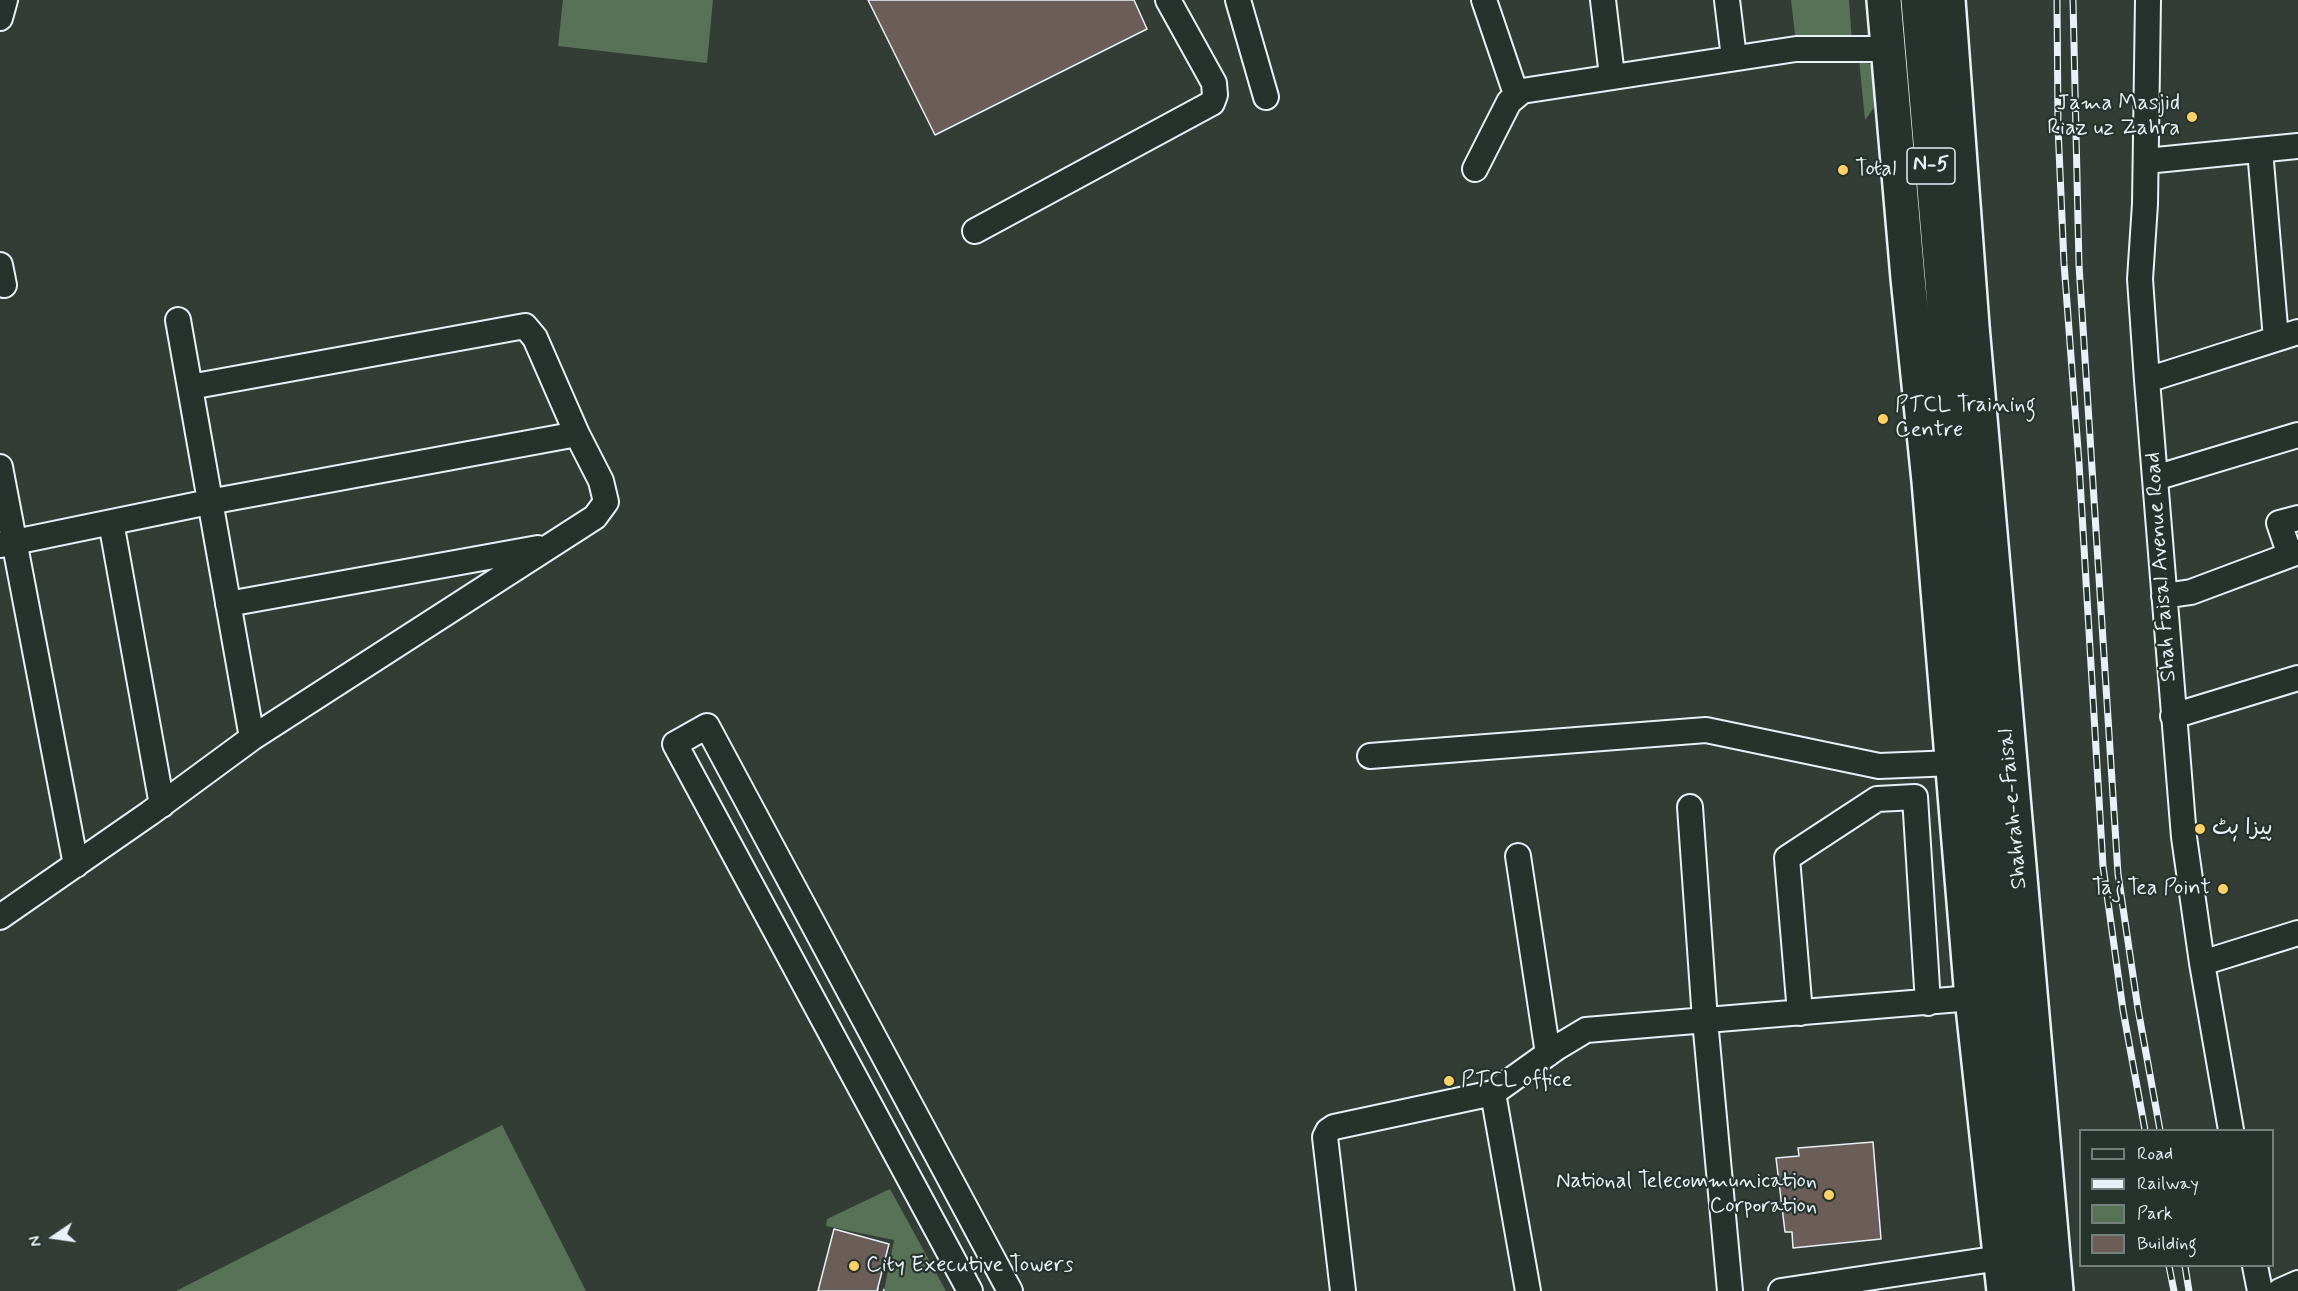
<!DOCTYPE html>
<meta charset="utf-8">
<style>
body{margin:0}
#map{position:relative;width:2298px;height:1291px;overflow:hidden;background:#343c36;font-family:Mynerve,sans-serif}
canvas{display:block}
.legend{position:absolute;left:2079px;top:1129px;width:195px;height:138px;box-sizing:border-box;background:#26332d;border:2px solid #747f7e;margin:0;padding:8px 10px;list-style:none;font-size:18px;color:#e8f1f8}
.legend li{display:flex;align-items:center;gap:12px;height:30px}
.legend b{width:30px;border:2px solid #747f7e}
.north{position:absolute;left:24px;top:1207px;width:60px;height:60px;-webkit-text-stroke:4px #26332d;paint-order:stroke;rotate:257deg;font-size:16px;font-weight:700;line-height:24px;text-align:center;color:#e8f1f8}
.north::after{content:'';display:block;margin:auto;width:21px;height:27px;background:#e8f1f8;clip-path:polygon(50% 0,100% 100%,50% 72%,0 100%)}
</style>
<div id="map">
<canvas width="2298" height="1291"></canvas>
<ul class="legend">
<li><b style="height:8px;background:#26332d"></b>Road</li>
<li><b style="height:8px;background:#e8f1f8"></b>Railway</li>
<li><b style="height:16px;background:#587258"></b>Park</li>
<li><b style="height:16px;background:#6b5e59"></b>Building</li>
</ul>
<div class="north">N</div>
</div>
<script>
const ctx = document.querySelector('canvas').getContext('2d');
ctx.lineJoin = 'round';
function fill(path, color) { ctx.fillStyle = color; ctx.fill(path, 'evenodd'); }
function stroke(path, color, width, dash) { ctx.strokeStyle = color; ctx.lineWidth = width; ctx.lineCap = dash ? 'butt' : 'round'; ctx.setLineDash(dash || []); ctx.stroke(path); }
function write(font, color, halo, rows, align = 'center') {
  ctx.font = font + ' Mynerve,"Playpen Sans Arabic",sans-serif'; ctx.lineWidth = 4.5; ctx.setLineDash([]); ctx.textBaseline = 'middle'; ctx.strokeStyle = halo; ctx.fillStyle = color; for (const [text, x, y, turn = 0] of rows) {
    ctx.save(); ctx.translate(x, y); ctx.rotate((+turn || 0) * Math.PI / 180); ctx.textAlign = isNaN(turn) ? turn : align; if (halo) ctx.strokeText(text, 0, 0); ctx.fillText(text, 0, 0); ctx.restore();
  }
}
const green = new Path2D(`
 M563 0H713L707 63 558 46Z
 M1791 0H1849L1852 42 1796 43Z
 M1859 59 1880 69 1882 97 1865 120Z
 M502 1125 586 1291H176Z
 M890 1189 946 1291H884L894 1240 826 1226 827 1219Z`);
const building = new Path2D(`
 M868 0H1134L1147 29 935 135Z
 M1873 1142 1881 1239 1793 1248 1792 1232H1785L1776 1158 1799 1156 1798 1148Z
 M834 1229 889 1244 877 1291H818Z`);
const path = new Path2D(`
 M877 1289 887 1291`);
const minor = new Path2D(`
 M1238 0 1266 97
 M1484 0 1516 94
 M1603 0 1612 76
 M1727 0 1734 58
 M2148 0 2145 204 2140 279 2147 380 2184 837 2202 963 2231 1130
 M0 18 5 0
 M2260 150 2276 339
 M2146 161 2298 146
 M1475 169 1509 102 1522 91 1796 49H1889
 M975 231 1212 103 1215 95 1214 83 1168 0
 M0 265 4 285
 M2147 380 2298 332
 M190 387 525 326 535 338 577 434 601 481 606 502 595 517 252 738
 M0 467 76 865
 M2155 478 2298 435
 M111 522 162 805
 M0 545 209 502 577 434
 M2290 555 2279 523 2298 518
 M2164 596 2191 592 2298 552
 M228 604 538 548
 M2173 716 2298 678
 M1370 756 1706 730 1879 766 1954 763
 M1690 807 1705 1020 1730 1291
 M1518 856 1548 1054
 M0 917 150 813 252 738 178 320
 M2202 963 2298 933
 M1800 1013 1787 858 1877 799 1915 797 1928 1003
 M1493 1093 1528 1291
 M2255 1266 2260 1291
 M970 1291 675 744 707 726 1010 1291
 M1343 1291 1325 1137 1328 1131 1334 1127 1493 1093 1556 1048 1586 1030 1972 998
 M1781 1291 2000 1258
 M2280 1291 2298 1283`);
const highway = new Path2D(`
 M1884 0 1908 278 1929 481 1972 998 2004 1291
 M1918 0 2028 1291
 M1948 0 1972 326 2056 1291`);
const rail = new Path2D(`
 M2057 0 2058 127 2064 263 2079 463 2103 866 2123 1010 2145 1130
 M2073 0 2079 265 2118 874 2138 1009 2160 1130
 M2169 1266 2174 1291
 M2185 1266 2189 1291`);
const markers = [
 [2192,117,6,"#ffd166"],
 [1843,170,6,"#ffd166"],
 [1883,419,6,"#ffd166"],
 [2200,829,6,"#ffd166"],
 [2223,889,6,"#ffd166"],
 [1449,1081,6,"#ffd166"],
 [1829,1195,6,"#ffd166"],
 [854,1266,6,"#ffd166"]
];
const shields = [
 [1931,166,48]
];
const shieldNames = [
 ["N-5",1931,166]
];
const poiNames = [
 ["Jama Masjid",2180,104,"right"],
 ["Riaz uz Zahra",2180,129,"right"],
 ["Total",1855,170],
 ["PTCL Training",1895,406],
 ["Centre",1895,431],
 ["پیزا ہٹ",2212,829],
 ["Taj Tea Point",2211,889,"right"],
 ["PTCL office",1461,1081],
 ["National Telecommunication",1817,1182,"right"],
 ["Corporation",1817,1207,"right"],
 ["City Executive Towers",866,1266]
];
const streetNames = [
 ["Shah Faisal Avenue Road",2162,567,-94],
 ["Shahrah-e-Faisal",2014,809,-95]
];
fill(green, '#587258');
fill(building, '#6b5e59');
stroke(building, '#e8f1f8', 1.5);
stroke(minor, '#e8f1f8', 28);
stroke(highway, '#e8f1f8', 38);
stroke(path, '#e8f1f8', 3, [1.5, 4.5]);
stroke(minor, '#26332d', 24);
stroke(highway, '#26332d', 33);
stroke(rail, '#e8f1f8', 7);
stroke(rail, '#26332d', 4.5, [14]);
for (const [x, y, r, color] of markers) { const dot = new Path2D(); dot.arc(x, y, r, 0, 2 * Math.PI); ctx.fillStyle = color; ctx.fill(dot); stroke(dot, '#26332d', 2); }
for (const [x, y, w] of shields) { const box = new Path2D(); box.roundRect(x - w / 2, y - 18, w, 36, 4.5); ctx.fillStyle = '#26332d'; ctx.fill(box); stroke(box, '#e8f1f8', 1.5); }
write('bold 21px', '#e8f1f8', null, shieldNames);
write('22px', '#e8f1f8', '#26332d', poiNames, 'left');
write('22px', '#e8f1f8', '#26332d', streetNames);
</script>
